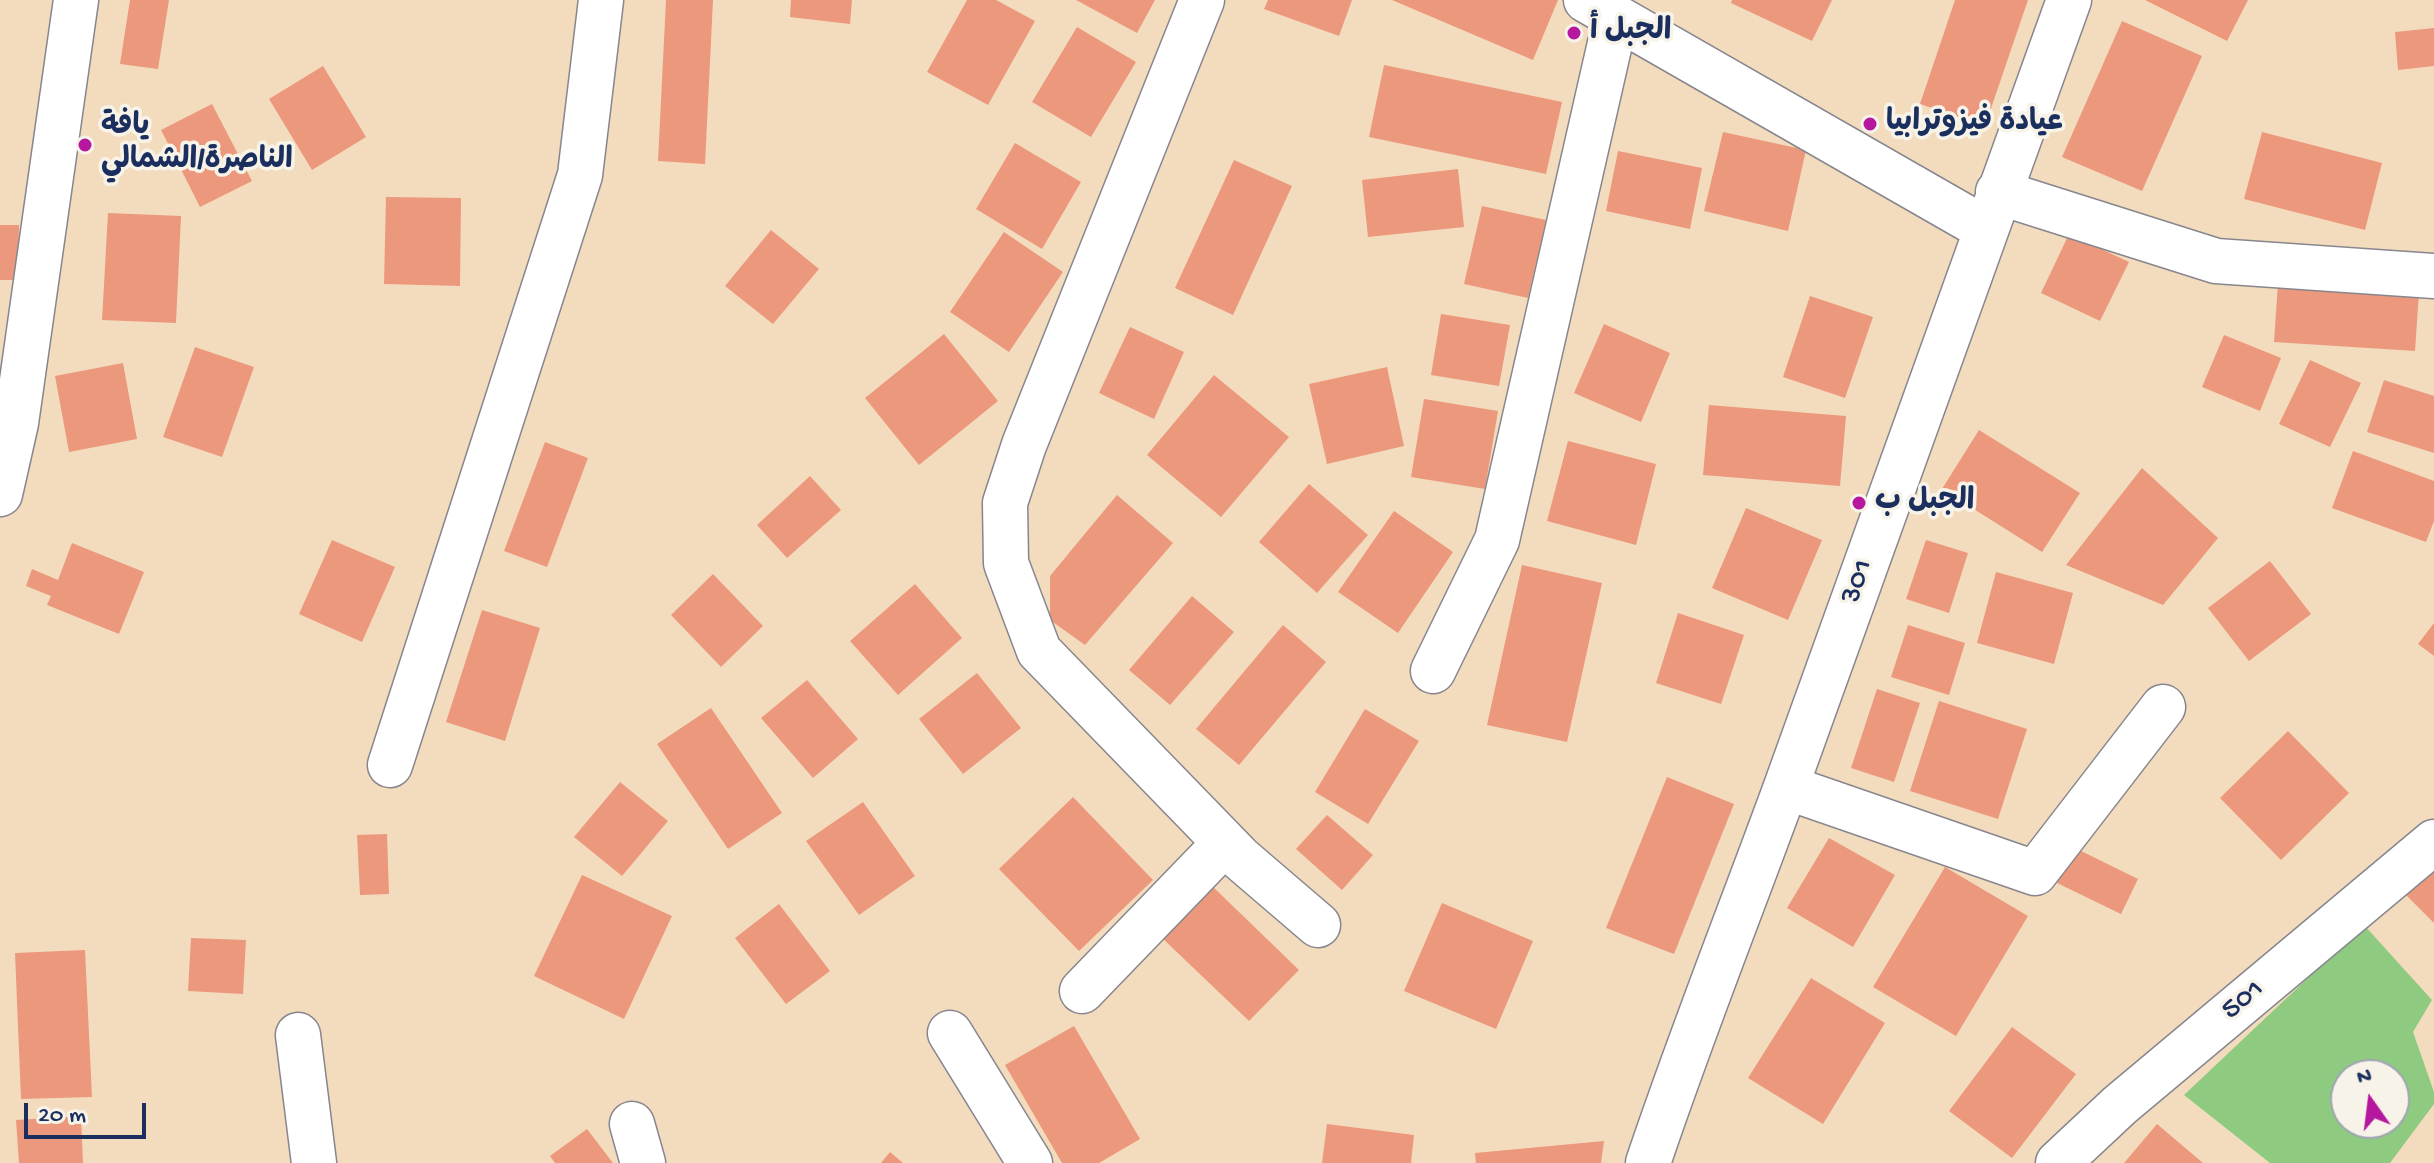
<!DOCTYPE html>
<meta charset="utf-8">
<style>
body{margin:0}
#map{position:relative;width:2434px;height:1163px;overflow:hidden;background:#f3dcbd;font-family:"Gochi Hand",sans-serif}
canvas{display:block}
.north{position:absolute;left:2330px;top:1059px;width:80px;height:80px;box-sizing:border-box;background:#f7f3e8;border:2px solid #9fa5b1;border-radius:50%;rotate:346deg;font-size:22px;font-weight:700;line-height:32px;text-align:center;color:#1b2f5e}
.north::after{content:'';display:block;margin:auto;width:28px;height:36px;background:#b5179e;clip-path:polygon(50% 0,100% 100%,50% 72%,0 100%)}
.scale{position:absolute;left:24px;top:1103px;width:122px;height:36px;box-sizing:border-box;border:4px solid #1b2f5e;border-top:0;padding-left:10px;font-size:24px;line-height:28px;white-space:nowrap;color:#1b2f5e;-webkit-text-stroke:6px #f7f3e8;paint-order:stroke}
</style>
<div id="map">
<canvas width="2434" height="1163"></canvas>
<div class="north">N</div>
<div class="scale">20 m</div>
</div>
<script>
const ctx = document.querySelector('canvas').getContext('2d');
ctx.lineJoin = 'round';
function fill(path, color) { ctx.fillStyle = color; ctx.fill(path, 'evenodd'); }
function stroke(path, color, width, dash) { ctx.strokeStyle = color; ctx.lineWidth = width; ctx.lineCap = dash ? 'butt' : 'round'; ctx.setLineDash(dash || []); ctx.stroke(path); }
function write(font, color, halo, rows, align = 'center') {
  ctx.font = font + ' "Gochi Hand","Playpen Sans Arabic",sans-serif'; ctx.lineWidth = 7; ctx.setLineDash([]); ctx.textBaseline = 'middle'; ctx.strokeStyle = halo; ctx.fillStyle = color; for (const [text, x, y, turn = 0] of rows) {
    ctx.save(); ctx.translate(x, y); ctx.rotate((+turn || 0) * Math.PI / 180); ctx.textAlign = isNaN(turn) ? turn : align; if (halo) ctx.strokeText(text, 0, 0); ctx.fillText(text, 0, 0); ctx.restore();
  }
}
const green = new Path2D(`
 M2364 925 2432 1000 2413 1032 2434 1092V1104L2390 1163H2270L2184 1095ZM2346 1075H2394V1123H2346Z`);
const building = new Path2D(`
 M130 0H169L158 69 120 64Z
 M666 0H713L705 164 658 161Z
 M791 0H852L850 24 790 17Z
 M967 0H996L1035 21 988 105 927 72Z
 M1076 0H1155L1137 33Z
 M1268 0H1352L1339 36 1264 9Z
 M1392 0H1558L1533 60Z
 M1732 0H1832L1812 41 1731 3Z
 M1955 0H2028L1985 126 1920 104Z
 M2145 0H2248L2227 41Z
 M2122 21 2202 56 2142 191 2062 157Z
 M1077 27 1136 62 1091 137 1032 102Z
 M2434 28V66L2398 70 2395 32Z
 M1384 65 1562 102 1546 174 1369 137Z
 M323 66 366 137 312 170 269 99Z
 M212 104 252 181 200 207 161 130Z
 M1723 132 1806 150 1788 231 1704 211Z
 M2262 132 2382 163 2365 230 2244 199Z
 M1015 143 1081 182 1042 249 976 209Z
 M1618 151 1702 168 1690 229 1606 211Z
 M1234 160 1292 186 1233 315 1175 288Z
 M1458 169 1464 227 1368 237 1362 180Z
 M386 197 461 198 460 286 384 284Z
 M1482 206 1546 220 1528 298 1464 284Z
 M108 213 181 216 176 323 102 320Z
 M0 225H19L18 280H0Z
 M771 230 819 269 773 324 725 286Z
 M1004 232 1063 272 1009 352 950 312Z
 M2069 234 2129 262 2100 321 2041 293Z
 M2278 283 2419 292 2415 351 2274 342Z
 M1810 296 1873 317 1845 398 1783 377Z
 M1441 314 1510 325 1499 386 1431 375Z
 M1604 324 1670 353 1641 422 1574 393Z
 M1130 327 1184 352 1154 419 1099 393Z
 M944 334 998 401 919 465 865 398Z
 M2224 335 2281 358 2260 411 2202 387Z
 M195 347 254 367 222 457 163 437Z
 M2310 360 2361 383 2330 447 2279 424Z
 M123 363 137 439 69 452 55 376Z
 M1387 367 1404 446 1327 464 1309 384Z
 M1214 375 1289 437 1221 517 1147 455Z
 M2384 380 2434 396V453L2367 432Z
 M1424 399 1498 411 1485 489 1411 477Z
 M1709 405 1846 416 1840 486 1703 475Z
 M1979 430 2080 493 2042 552 1942 489Z
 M1568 441 1656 464 1636 545 1547 521Z
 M545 442 588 458 547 567 504 551Z
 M2353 451 2434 481V521L2426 542 2332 508Z
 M2142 468 2218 538 2163 605 2066 565Z
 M810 476 841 510 787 558 757 525Z
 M1309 484 1368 535 1317 593 1259 542Z
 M1117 495 1173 543 1085 645 1050 620V576Z
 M1746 508 1822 540 1788 620 1712 588Z
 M1394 511 1453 552 1398 633 1338 592Z
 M332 540 395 567 362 642 299 614Z
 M1926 540 1968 553 1949 613 1906 599Z
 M72 543 144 572 119 634 47 605 51 596 26 586 32 569 58 580Z
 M2270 561 2311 614 2249 661 2208 608Z
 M1522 565 1602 583 1567 742 1487 725Z
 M1996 572 2073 593 2054 664 1977 643Z
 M713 574 763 626 721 667 671 615Z
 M915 584 962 638 898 695 850 641Z
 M1192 596 1234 632 1170 705 1129 670Z
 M482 610 540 628 505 741 446 722Z
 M1678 613 1744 635 1721 704 1656 683Z
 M2434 623V656L2418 644Z
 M1283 625 1326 662 1239 765 1196 729Z
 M1908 625 1965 643 1949 695 1891 677Z
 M977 673 1021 728 963 774 919 719Z
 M807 680 858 739 813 778 761 718Z
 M1877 689 1920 703 1894 782 1851 768Z
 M1939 701 2027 729 1998 819 1910 791Z
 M711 708 782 813 728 849 657 744Z
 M1365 709 1419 741 1368 824 1315 792Z
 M2288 731 2349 793 2281 860 2220 798Z
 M1667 777 1734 804 1674 954 1606 928Z
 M620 782 668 821 622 876 574 837Z
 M1073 797 1153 880 1079 951 999 869Z
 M863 802 915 876 859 915 806 841Z
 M1327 815 1373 855 1342 890 1296 849Z
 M387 834 389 894 360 895 357 835Z
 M1829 838 1895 875 1853 947 1787 908Z
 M2075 848 2138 879 2121 914 2057 883Z
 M2434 857V923L2401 890Z
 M1945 867 2028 916 1956 1036 1873 987Z
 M582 875 672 916 624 1019 534 976Z
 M1209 883 1299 970 1249 1021 1159 935Z
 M1442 903 1533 941 1496 1029 1404 991Z
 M779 904 830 971 786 1004 735 938Z
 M191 938 246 940 243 994 188 991Z
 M85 950 92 1097 21 1099 15 953Z
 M1811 978 1885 1023 1823 1124 1748 1078Z
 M1074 1026 1140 1139 1099 1163H1062L1005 1065Z
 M2012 1027 2076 1074 2012 1158 1949 1111Z
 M81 1116 83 1163H19L16 1120Z
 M1327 1124 1414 1135 1411 1163H1322Z
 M2157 1124 2203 1163H2124Z
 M587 1129 613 1163H555L550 1156Z
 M1604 1141 1601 1163H1476L1475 1153Z
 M890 1152 903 1163H881Z`);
const minor = new Path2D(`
 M1202 0 1024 445 1005 503 1006 563 1039 651 1241 859 1318 925
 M1586 0 1984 228
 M1998 192 2216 261 2434 276
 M0 494 16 423 76 0
 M1433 671 1497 540 1616 17
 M390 765 580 175 601 0
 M1786 787 2035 873 2163 707
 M1082 991 1225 843
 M950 1033 1030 1163
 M298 1035 314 1163
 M632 1124 643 1163
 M1648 1163C1691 1035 1741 910 1787 784 1881 522 1973 260 2069 0
 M2058 1163 2120 1105 2434 842`);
const markers = [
 [1574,33,8,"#b5179e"],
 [1870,124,8,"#b5179e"],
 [85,145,8,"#b5179e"],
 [1859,503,8,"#b5179e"]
];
const poiNames = [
 ["الجبل أ",1590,33],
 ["عيادة فيزوترابيا",1886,124],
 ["يافة",101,128],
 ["الناصرة/الشمالي",101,162],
 ["الجبل ب",1875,503]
];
const streetNames = [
 ["301",1859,582,-70],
 ["501",2244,1001,-40]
];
fill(green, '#8eca7f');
fill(building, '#ec987d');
stroke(minor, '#87868e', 47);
stroke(minor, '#fff', 44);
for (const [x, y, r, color] of markers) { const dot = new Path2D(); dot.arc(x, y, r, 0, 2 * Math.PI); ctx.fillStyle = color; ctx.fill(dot); stroke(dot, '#f7f3e8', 3); }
write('bold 30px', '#1b2f5e', '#f7f3e8', poiNames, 'left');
write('30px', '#1b2f5e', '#f7f3e8', streetNames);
</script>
